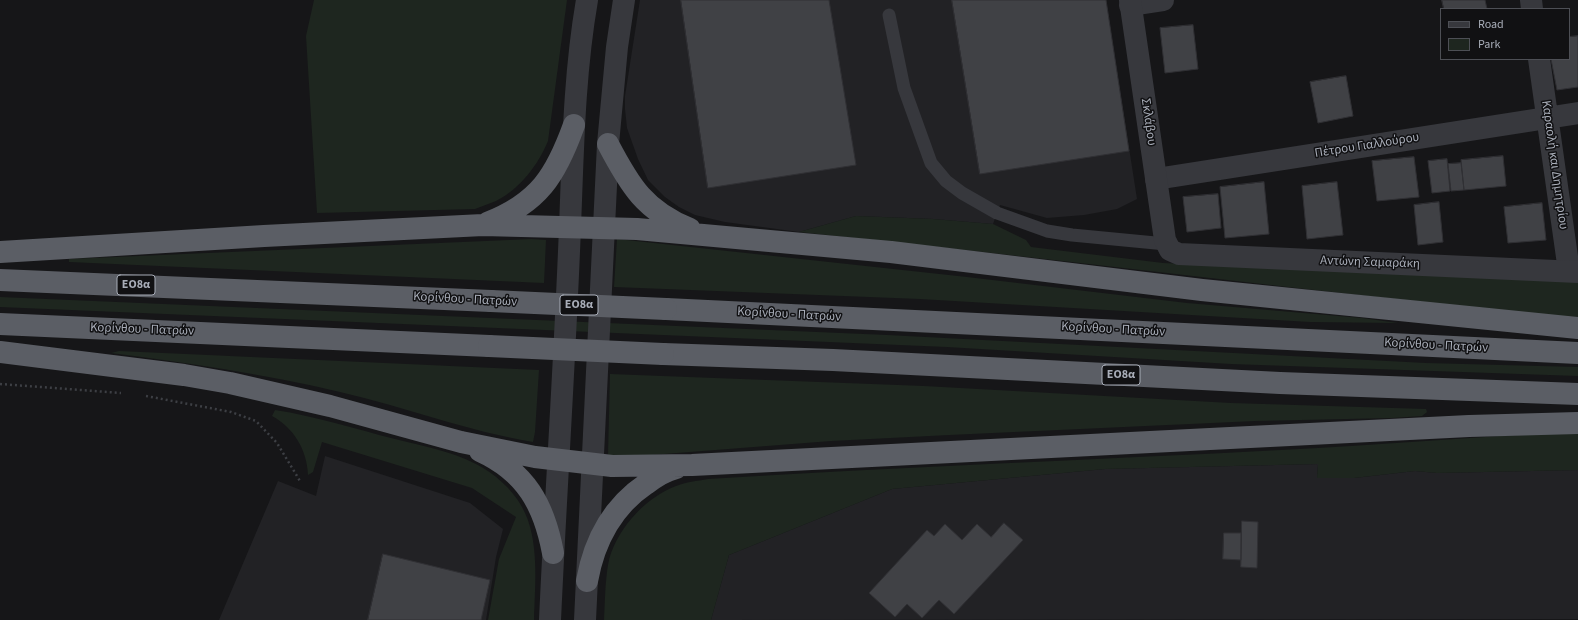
<!DOCTYPE html>
<meta charset="utf-8">
<style>
body{margin:0}
#map{position:relative;width:1578px;height:620px;overflow:hidden;background:#161618;font-family:"Source Sans 3",sans-serif}
canvas{display:block}
.legend{position:absolute;left:1440px;top:8px;width:130px;height:52px;box-sizing:border-box;background:#111113;border:1px solid #4d4f55;margin:0;padding:5px 7px;list-style:none;font-size:12px;color:#a8adb8}
.legend li{display:flex;align-items:center;gap:8px;height:20px}
.legend b{width:20px;border:1px solid #4d4f55}
</style>
<div id="map">
<canvas width="1578" height="620"></canvas>
<ul class="legend">
<li><b style="height:5px;background:#37383d"></b>Road</li>
<li><b style="height:11px;background:#1e261f"></b>Park</li>
</ul>
</div>
<script>
const ctx = document.querySelector('canvas').getContext('2d');
ctx.lineJoin = 'round';
function fill(path, color) { ctx.fillStyle = color; ctx.fill(path, 'evenodd'); }
function stroke(path, color, width, dash) { ctx.strokeStyle = color; ctx.lineWidth = width; ctx.lineCap = dash ? 'butt' : 'round'; ctx.setLineDash(dash || []); ctx.stroke(path); }
function write(font, color, halo, rows, align = 'center') {
  ctx.font = font + ' "Source Sans 3",sans-serif'; ctx.lineWidth = 3; ctx.setLineDash([]); ctx.textBaseline = 'middle'; ctx.strokeStyle = halo; ctx.fillStyle = color; for (const [text, x, y, turn = 0] of rows) {
    ctx.save(); ctx.translate(x, y); ctx.rotate((+turn || 0) * Math.PI / 180); ctx.textAlign = isNaN(turn) ? turn : align; if (halo) ctx.strokeText(text, 0, 0); ctx.fillText(text, 0, 0); ctx.restore();
  }
}
const built = new Path2D(`
 M640 0H1106L1137 199 1117 209 1084 215 1047 218 1000 205 993 224 933 219 856 216 799 232 725 222 695 215 679 207 665 197 648 180 638 159 627 128 625 109V96Z
 M325 456 470 503 503 529 496 557 486 620H219L278 481 316 496Z
 M1318 464 1317 478H1354L1415 471 1437 473 1578 470V619L711 620 729 555 892 489 1105 469Z`);
const green = new Path2D(`
 M314 0H567L548 141C538 165 520 189 496 201 489 204 482 206 475 209L317 213 306 36Z
 M856 216 933 219 993 224 1026 240 1031 247 1163 263 1578 282V319C1318 292 1059 259 799 232Z
 M532 239 546 240 544 283 69 262V259Z
 M617 239 967 277 1187 303 1362 318 1398 323 1310 322 920 299 614 287Z
 M0 297 887 335 1426 363 1578 367V376L1231 364 947 347 0 307Z
 M119 351 539 370 535 432 533 442C467 431 405 407 340 392 265 374 188 363 111 353Z
 M610 374 924 386 1231 403 1426 409 1427 412 1422 416 1392 418 1255 421 949 435 831 441 651 455 608 456Z
 M275 410C315 416 355 429 395 439 422 446 451 451 476 464 494 473 512 489 522 507 540 539 535 585 534 620H488L499 559 516 517 472 488 322 442 313 472 308 475C307 450 294 428 272 416Z
 M1578 432V470L1437 473 1415 471 1354 478H1317L1318 464 1105 469 892 489 729 555 711 620H604C605 602 605 583 608 565 614 532 644 498 676 486 686 482 697 481 708 479 899 467 1090 460 1281 450 1380 445 1479 436 1578 432Z`);
const building = new Path2D(`
 M681 0H829L856 165 708 188Z
 M952 0H1106L1129 151 980 174Z
 M1442 0H1485L1487 9H1444Z
 M1193 25 1198 69 1165 73 1160 28Z
 M1578 36V87L1557 90 1551 59H1569V37Z
 M1346 76 1353 116 1318 123 1310 82Z
 M1503 156 1506 186 1464 190 1461 160Z
 M1414 157 1419 197 1377 201 1372 161Z
 M1447 159 1450 191 1432 193 1428 161Z
 M1461 163 1464 190 1451 191 1448 164Z
 M1264 182 1269 234 1225 238 1220 187Z
 M1337 182 1343 235 1307 239 1302 186Z
 M1218 194 1221 228 1187 232 1183 197Z
 M1439 202 1443 242 1418 245 1414 205Z
 M1542 203 1546 240 1508 243 1504 207Z
 M1242 521 1258 522 1257 568 1241 567Z
 M1004 523 1023 540 954 614 939 600 922 618 907 604 895 617 869 593 927 530 934 536 945 524 962 540 977 524 991 537Z
 M1224 533H1241V560L1223 559Z
 M383 554 490 580 481 620H368Z`);
const path = new Path2D(`
 M0 384 121 393
 M146 396 231 412 256 421 277 443 300 481`);
const service = new Path2D(`
 M889 15 904 88 931 163 946 181 962 193 997 213 1047 231 1072 235 1166 244`);
const minor = new Path2D(`
 M1531 0 1532 9
 M1130 5 1163 0
 M1539 59 1569 271
 M1156 179 1578 113`);
const tertiary = new Path2D(`
 M1130 0 1165 240 1170 250 1179 254 1578 272
 M550 620C556 489 565 358 570 227 573 151 574 75 587 0
 M585 620 608 144 617 47 624 0`);
const trunk = new Path2D(`
 M608 144C630 186 645 211 690 229
 M487 223C539 203 556 175 574 125
 M0 252 264 236 483 225 637 229 891 252 1202 290 1578 328
 M0 280 491 301
 M666 309 1578 353
 M0 324 489 346
 M0 352 184 375 230 383 330 406 461 442 535 457 612 466 692 465 1469 426 1578 423
 M663 354 833 360 1280 383 1578 394
 M480 451C526 472 544 505 553 553
 M587 581C594 542 612 507 646 484 655 477 664 471 676 468`);
const trunkBridge = new Path2D(`
 M491 301 666 309
 M489 346 663 354`);
const shields = [
 [136,285,38],
 [579,305,38],
 [1121,375,38]
];
const shieldNames = [
 ["ΕΟ8α",136,285],
 ["ΕΟ8α",579,305],
 ["ΕΟ8α",1121,375]
];
const streetNames = [
 ["Σκλάβου",1148,122,82],
 ["Πέτρου Γιαλλούρου",1367,146,-9],
 ["Καραολή και Δημητρίου",1554,165,82],
 ["Αντώνη Σαμαράκη",1370,263,2],
 ["Κορίνθου - Πατρών",465,300,3],
 ["Κορίνθου - Πατρών",789,315,3],
 ["Κορίνθου - Πατρών",142,330,2],
 ["Κορίνθου - Πατρών",1113,330,3],
 ["Κορίνθου - Πατρών",1436,346,3]
];
fill(built, '#222225');
fill(green, '#1e261f');
fill(building, '#404145');
stroke(building, '#303034', 1);
stroke(path, '#3d3f44', 2.5, [2, 3]);
stroke(service, '#37383d', 13);
stroke(minor, '#37383d', 22);
stroke(tertiary, '#37383d', 22);
stroke(trunk, '#5b5e65', 22);
stroke(trunkBridge, '#5b5e65', 22);
for (const [x, y, w] of shields) { const box = new Path2D(); box.roundRect(x - w / 2, y - 10, w, 20, 3); ctx.fillStyle = '#111113'; ctx.fill(box); stroke(box, '#a8adb8', 1); }
write('bold 12px', '#a8adb8', null, shieldNames);
write('13px', '#a8adb8', '#111113', streetNames);
</script>
